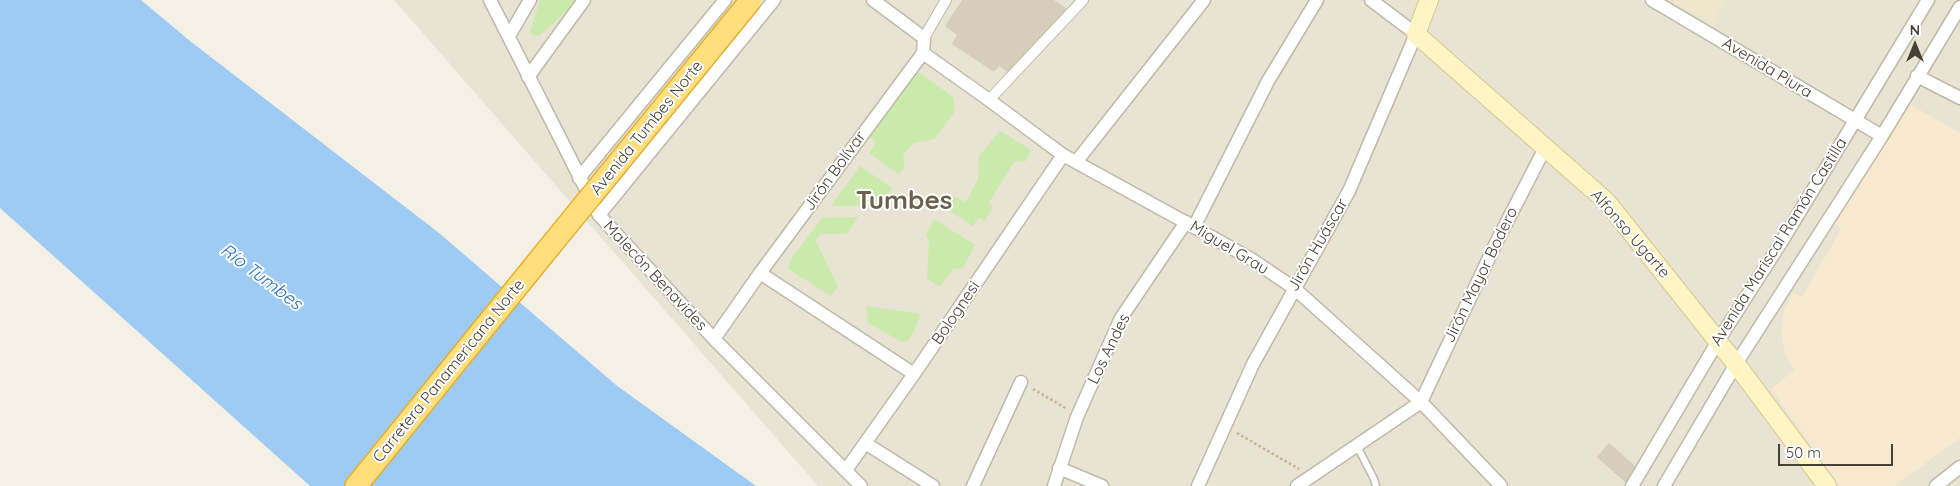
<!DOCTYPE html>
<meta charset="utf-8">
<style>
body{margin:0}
#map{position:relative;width:1960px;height:486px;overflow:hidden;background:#f4f0e5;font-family:Quicksand,sans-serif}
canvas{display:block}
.north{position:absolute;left:1890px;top:20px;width:50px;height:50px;-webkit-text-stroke:4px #fff;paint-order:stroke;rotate:0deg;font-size:14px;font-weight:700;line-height:20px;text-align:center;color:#464134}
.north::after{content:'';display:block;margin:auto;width:18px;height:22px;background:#464134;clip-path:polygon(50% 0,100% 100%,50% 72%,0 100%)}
.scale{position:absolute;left:1778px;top:444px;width:115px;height:22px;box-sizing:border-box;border:2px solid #464134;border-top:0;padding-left:6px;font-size:15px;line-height:18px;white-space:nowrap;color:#464134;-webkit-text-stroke:4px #fff;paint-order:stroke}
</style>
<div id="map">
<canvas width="1960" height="486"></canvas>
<div class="north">N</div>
<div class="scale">50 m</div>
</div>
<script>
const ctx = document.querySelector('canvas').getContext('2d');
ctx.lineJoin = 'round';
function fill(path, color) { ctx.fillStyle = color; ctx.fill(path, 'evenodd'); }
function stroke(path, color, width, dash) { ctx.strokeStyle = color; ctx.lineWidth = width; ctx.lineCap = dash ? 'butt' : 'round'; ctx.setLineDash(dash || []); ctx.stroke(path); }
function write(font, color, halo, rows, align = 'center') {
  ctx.font = font + ' Quicksand,sans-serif'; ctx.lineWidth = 4; ctx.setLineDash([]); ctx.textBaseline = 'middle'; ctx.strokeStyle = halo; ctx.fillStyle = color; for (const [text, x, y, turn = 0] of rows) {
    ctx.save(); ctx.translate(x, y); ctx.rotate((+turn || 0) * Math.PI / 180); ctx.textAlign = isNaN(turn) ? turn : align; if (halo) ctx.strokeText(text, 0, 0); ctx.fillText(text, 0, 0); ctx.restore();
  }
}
const residential = new Path2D(`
 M394 0H1960V486H818Z`);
const commercial = new Path2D(`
 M1906 102 1960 133V438L1895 486H1840L1771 389 1794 370 1785 353 1781 331 1784 310 1793 292 1802 297 1841 229 1831 221Z`);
const education = new Path2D(`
 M1674 0H1725L1713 25 1673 2Z`);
const green = new Path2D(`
 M540 0H575L569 9 539 36H534L530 32Z
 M918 73 922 74 953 97 955 111 934 139 913 143 903 155 904 168 899 174 869 153 876 143 868 136 912 74Z
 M1000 131 1031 150 1026 161 1014 162 989 202 993 207 985 220 979 218 972 226 943 206 951 195 966 202 978 179 979 156Z
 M860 166 892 188 885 197 872 198 866 206H831Z
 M858 217 847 234H821L815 240 838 287 831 296 788 269 792 258 822 218Z
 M934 219 975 245 963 268 953 269 940 287 927 279 929 240 926 235Z
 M866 306 921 314 910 339 902 342 868 323Z`);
const water = new Path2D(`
 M0 0H141L190 41 439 233 616 385 756 486H310L0 208Z`);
const building = new Path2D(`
 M962 0H1054L1069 10 1009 73 999 66 994 72 952 44 957 35 945 26Z
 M1609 443 1635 466 1626 483 1597 457Z`);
const path = new Path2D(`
 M1033 389 1067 409
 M1237 433 1299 469`);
const service = new Path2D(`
 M1357 446 1374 479 1376 486`);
const pedestrian = new Path2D(`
 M924 38 946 0
 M989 100 1083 0`);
const minor = new Path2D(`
 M490 0 599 215 714 339 861 486
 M1652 0 1882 136
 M509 36 530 0
 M923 53 989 100 1063 155 1194 227 1251 259 1294 288 1421 402 1501 486
 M1917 76 1960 98
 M528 77 584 0
 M1076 162 1204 0
 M579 178 725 0
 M599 215 774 0
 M1194 227 1268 81 1317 0
 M760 273 914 374
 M714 339 760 273 923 53 924 38 873 0
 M865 443 933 486
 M1059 468 1102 486
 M846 470 914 374 1063 155
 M973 486 1021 382
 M1054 486 1077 417 1121 318 1186 222
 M1198 486 1253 364 1349 191 1416 34 1371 0
 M1297 486 1421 402 1495 245 1545 148
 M1632 486 1718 341 1782 241 1928 0
 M1664 486 1736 364 1882 136 1960 7
 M1936 486 1960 467`);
const secondary = new Path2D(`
 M1429 0 1416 34 1607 202 1736 364 1827 486`);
const trunk = new Path2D(`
 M356 486 543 255`);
const trunkBridge = new Path2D(`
 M543 255 751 0`);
const streetNames = [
 ["Avenida Piura",1767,68,31],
 ["Avenida Tumbes Norte",647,128,-51],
 ["Jirón Bolívar",835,171,-54],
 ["Alfonso Ugarte",1630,234,49],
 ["Avenida Mariscal Ramón Castilla",1779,242,-58],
 ["Jirón Huáscar",1318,245,-60],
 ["Miguel Grau",1229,248,31],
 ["Jirón Mayor Bodero",1481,275,-64],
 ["Malecón Benavides",655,276,47],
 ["Bolognesi",956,313,-56],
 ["Los Andes",1109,349,-64],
 ["Carretera Panamericana Norte",449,371,-51]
];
const waterNames = [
 ["Río Tumbes",261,277,37]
];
const townNames = [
 ["Tumbes",904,201]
];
fill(residential, '#e8e3d3');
fill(commercial, '#f7e9cf');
fill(education, '#eee7ce');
fill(green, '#caebab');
fill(water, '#9dcbf4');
fill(building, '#d6cdba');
stroke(service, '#c0b9a7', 9);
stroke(pedestrian, '#c0b9a7', 12);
stroke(minor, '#c0b9a7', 15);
stroke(secondary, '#d6c992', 20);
stroke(trunk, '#e6af2c', 24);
stroke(path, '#c2b697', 2.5, [2.5, 2.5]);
stroke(service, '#fff', 6);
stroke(pedestrian, '#fff', 10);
stroke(minor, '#fff', 12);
stroke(secondary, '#fff5c4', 18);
stroke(trunk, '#ffdf7c', 21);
stroke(trunkBridge, '#e6af2c', 24, []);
stroke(trunkBridge, '#ffdf7c', 21);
write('16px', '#464134', '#fff', streetNames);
write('italic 18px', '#2771b9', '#fff', waterNames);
write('bold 26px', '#6a604b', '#fff', townNames);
</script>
